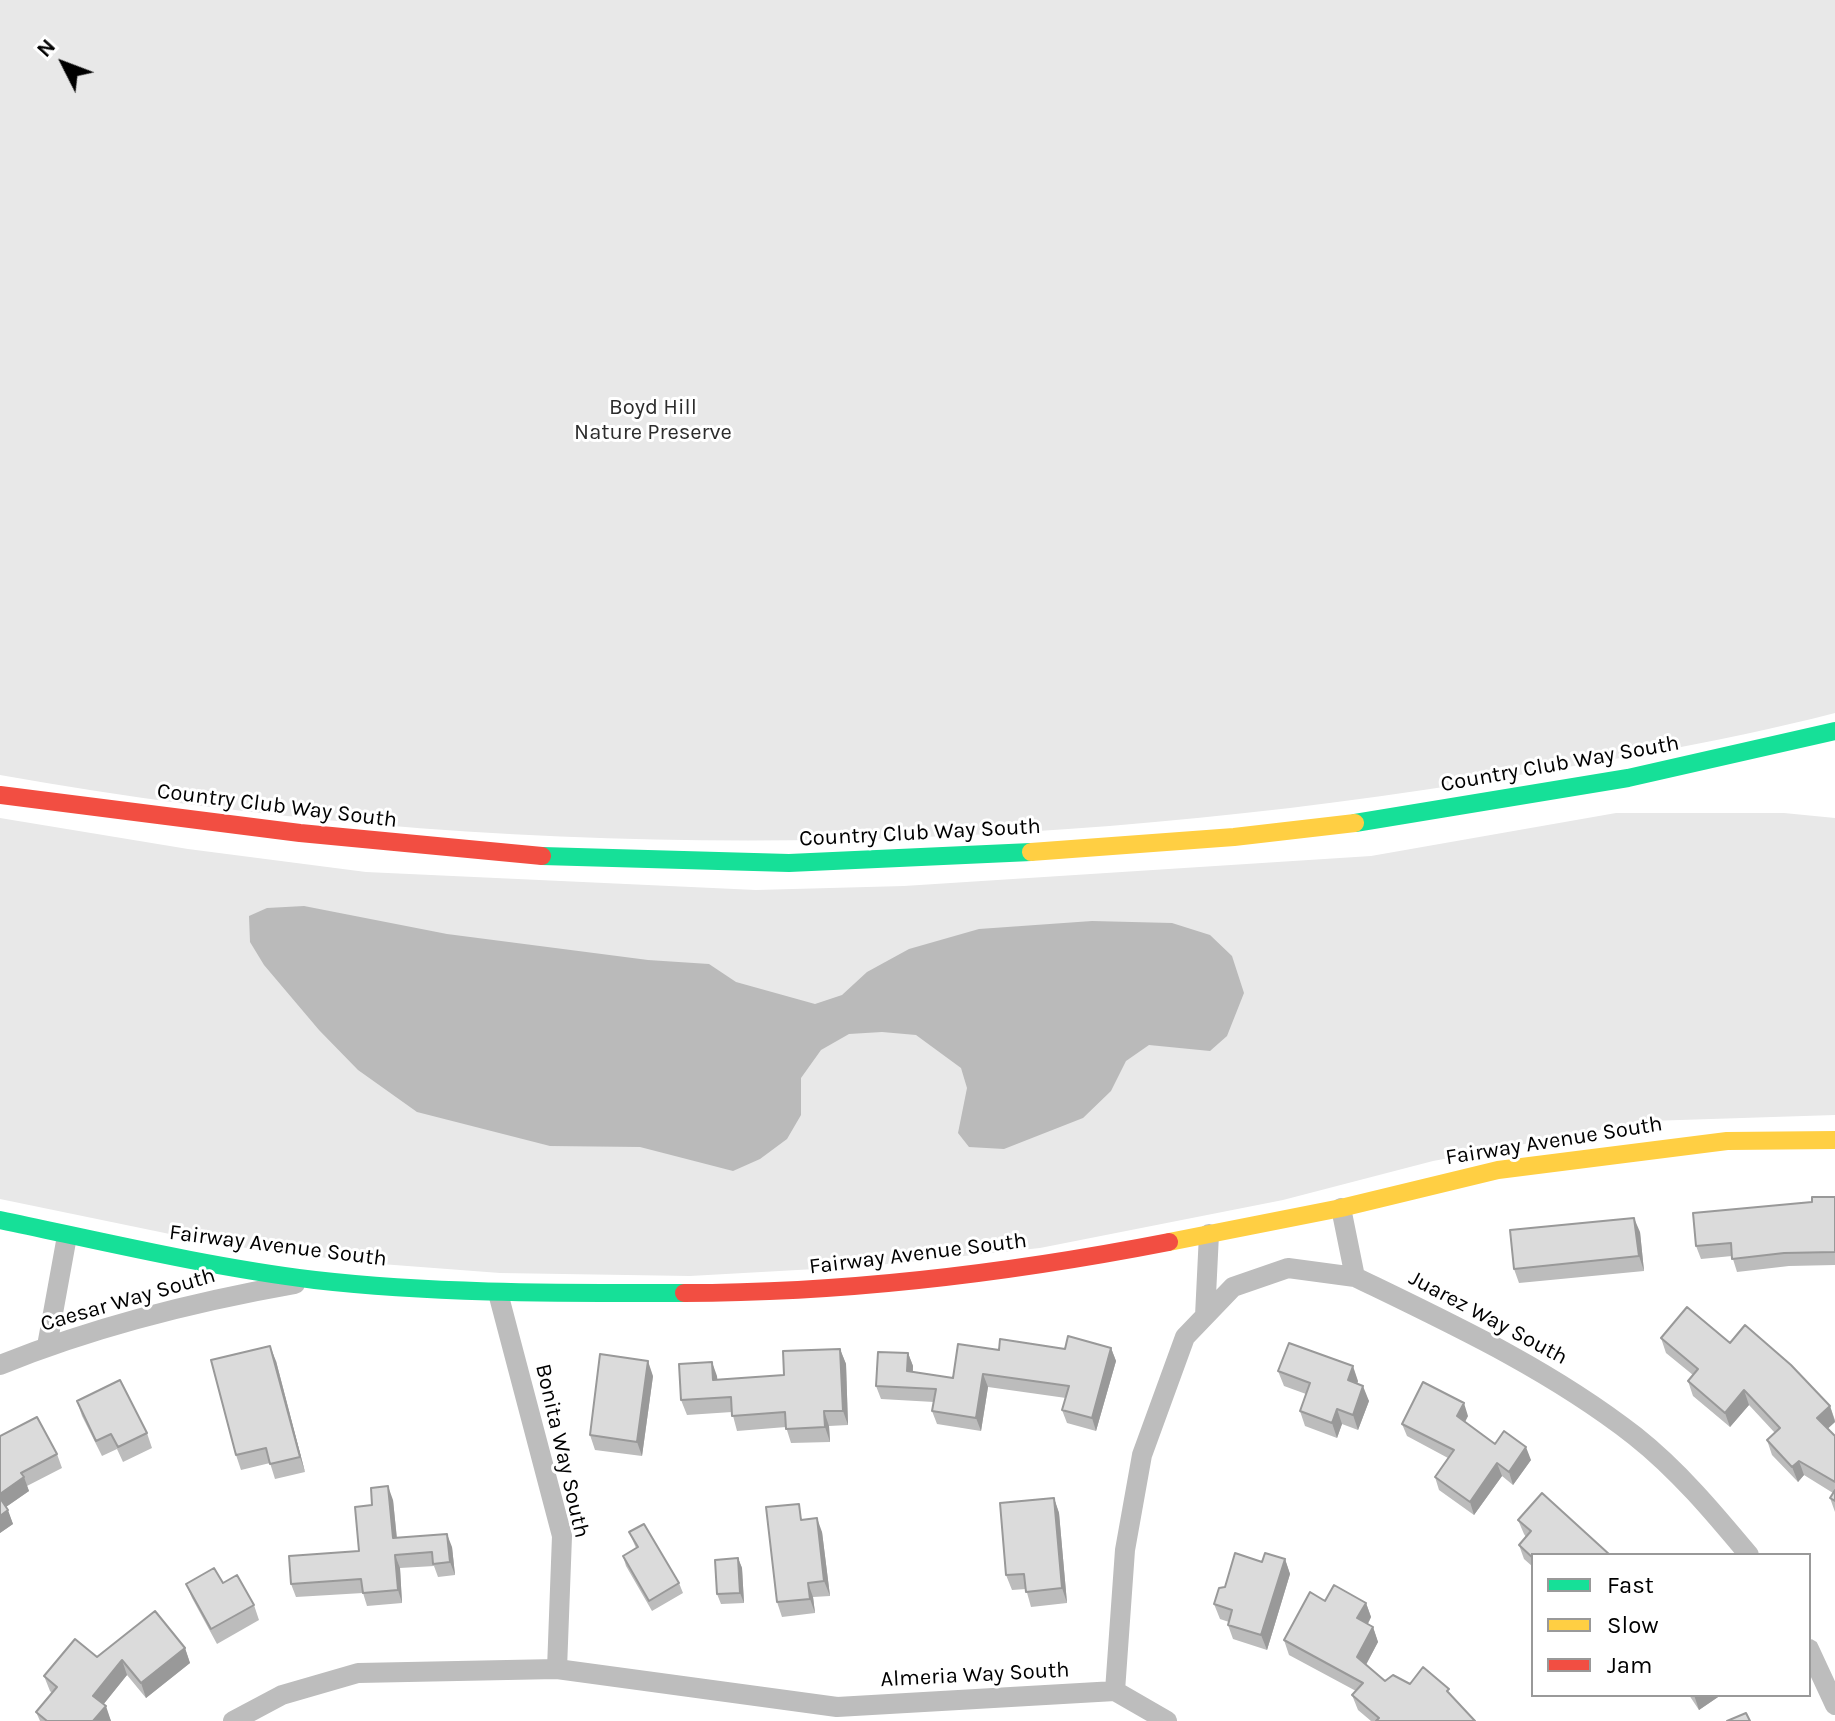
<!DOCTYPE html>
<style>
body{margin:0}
#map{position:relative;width:1835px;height:1721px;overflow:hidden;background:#fff;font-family:Karla,sans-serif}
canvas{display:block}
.legend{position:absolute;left:1531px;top:1553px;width:280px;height:144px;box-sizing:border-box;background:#fff;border:2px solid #999;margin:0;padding:10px 14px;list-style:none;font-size:24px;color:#000}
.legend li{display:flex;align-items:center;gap:16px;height:40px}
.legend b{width:40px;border:2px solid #999}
.north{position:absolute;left:24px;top:24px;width:80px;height:80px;-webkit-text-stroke:6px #fff;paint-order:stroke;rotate:312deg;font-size:22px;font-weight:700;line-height:32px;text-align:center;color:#000}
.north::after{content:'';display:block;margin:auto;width:28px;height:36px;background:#000;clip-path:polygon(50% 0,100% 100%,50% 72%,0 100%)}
</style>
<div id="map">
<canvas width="1835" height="1721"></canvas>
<ul class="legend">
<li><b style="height:10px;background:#16e098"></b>Fast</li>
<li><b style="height:10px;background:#ffcf43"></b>Slow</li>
<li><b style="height:10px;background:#f24e42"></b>Jam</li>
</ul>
<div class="north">N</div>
</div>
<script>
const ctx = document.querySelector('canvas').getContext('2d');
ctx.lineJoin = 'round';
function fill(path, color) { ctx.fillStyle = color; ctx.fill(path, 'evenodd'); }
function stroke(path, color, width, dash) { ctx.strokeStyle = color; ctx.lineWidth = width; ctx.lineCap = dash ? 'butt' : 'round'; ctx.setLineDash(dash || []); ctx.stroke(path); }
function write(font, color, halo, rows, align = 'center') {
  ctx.font = font + ' Karla,sans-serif'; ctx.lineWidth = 6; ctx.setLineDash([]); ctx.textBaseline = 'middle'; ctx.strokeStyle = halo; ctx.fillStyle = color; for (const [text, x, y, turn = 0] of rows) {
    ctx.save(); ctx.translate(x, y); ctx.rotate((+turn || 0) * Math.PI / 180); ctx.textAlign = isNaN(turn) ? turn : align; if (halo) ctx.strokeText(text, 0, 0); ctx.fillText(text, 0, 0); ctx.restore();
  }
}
const green = new Path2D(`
 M0 0H1835V713C1715 744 1592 763 1470 783 982 860 487 862 0 775Z
 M1616 813H1784L1835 818V1115L1649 1121 1433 1161 1283 1200 1040 1248 869 1266 690 1276 500 1273 368 1263 223 1245 0 1199V818L188 849 366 872 756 890 904 886 1371 856Z`);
const water = new Path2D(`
 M304 906 447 934 648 960 709 964 736 982 815 1004 842 995 867 972 909 949 979 929 1092 921 1172 923 1210 935 1232 956 1244 993 1227 1036 1210 1051 1149 1045 1126 1061 1111 1091 1083 1118 1004 1149 969 1147 958 1133 967 1088 961 1068 916 1035 882 1032 849 1034 821 1050 801 1078V1115L787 1139 760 1159 733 1171 640 1147 550 1146 417 1112 358 1070 319 1030 264 965 250 942 249 916 267 908Z`);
const street = new Path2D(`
 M1341 1208 1355 1277C1452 1324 1549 1369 1635 1436 1678 1470 1714 1513 1749 1555
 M498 1293 562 1536 557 1669
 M1205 1316 1209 1234
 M47 1346 67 1236
 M0 1365C96 1326 193 1302 295 1284
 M1809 1649 1835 1705
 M1115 1691 1125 1550 1142 1455 1185 1337 1233 1287 1288 1268 1355 1277
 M233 1721 282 1695 358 1673 557 1669 837 1707 1115 1691 1167 1721`);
const fast = new Path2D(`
 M1355 823 1628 778 1835 731
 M542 856 789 863 1031 852
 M0 1220C105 1242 209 1267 315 1280 438 1294 561 1293 684 1293`);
const slow = new Path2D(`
 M1031 852 1234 837 1355 823
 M1169 1242 1341 1208 1498 1170 1727 1141 1835 1140`);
const jam = new Path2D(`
 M0 795 300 833 542 856
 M684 1293C846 1293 1010 1273 1169 1242`);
const wall = new Path2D(`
 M1835 1197V1265L1789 1266 1737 1272 1732 1256 1701 1259 1696 1246 1812 1202Z
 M1640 1232 1644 1271 1519 1283 1514 1269Z
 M1661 1338 1730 1343 1830 1406 1835 1420V1422L1827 1429 1835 1436V1512L1830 1498 1833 1493 1804 1475 1798 1482 1772 1455 1767 1440 1775 1433 1749 1405 1730 1427 1693 1396 1688 1381 1693 1375 1666 1353Z
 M1111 1348 1116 1361 1096 1431 1067 1423 1062 1410 1066 1398 988 1387 981 1431 937 1424 932 1411 934 1402 881 1399 876 1386 908 1353 913 1366V1372L953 1378 999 1350Z
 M840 1349 846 1364 848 1425 829 1426 830 1442 791 1443 786 1427 737 1431 732 1412 687 1415 681 1400 712 1362 717 1380 784 1375Z
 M276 1361 305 1472 275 1479 270 1463 241 1470 236 1455Z
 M1278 1371 1358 1381 1357 1384 1369 1401 1358 1430 1342 1424 1337 1438 1305 1426 1300 1411 1306 1394 1284 1386Z
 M653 1376 642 1456 595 1450 590 1435Z
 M77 1401 147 1433 152 1448 123 1462 117 1449 102 1456 82 1416Z
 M1468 1416 1465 1422 1495 1444 1531 1460 1513 1485 1502 1476 1474 1515 1439 1490 1435 1477 1448 1458 1407 1436 1402 1424Z
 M0 1436 57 1454 62 1468 27 1486 29 1491 6 1507 13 1524 0 1533Z
 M1054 1498 1059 1513 1067 1603 1031 1607 1026 1589 1012 1590 1006 1575Z
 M393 1500 397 1538 452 1547 455 1575 438 1577 434 1566 400 1568 402 1603 367 1606 363 1593 296 1597 291 1584 359 1551 372 1505Z
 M804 1519 822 1532 830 1596 813 1597 815 1613 782 1617 777 1602Z
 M1518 1520 1610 1555H1533V1567L1524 1559 1519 1545 1526 1537 1524 1534Z
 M629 1532 679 1583 683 1593 652 1611 626 1566 623 1556 636 1548Z
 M738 1558 742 1568 744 1603 721 1604 717 1594Z
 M1285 1559 1290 1574 1267 1650 1233 1639 1228 1625 1229 1622 1220 1619 1214 1604 1225 1587 1262 1562Z
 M223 1583 254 1605 259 1620 217 1644 192 1598 186 1584Z
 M1325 1601 1366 1603 1371 1617 1368 1624 1373 1627 1378 1642 1366 1665 1385 1681 1410 1684 1451 1696 1475 1721H1371L1358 1710 1352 1695 1356 1691 1289 1655 1284 1640Z
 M185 1648 190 1663 146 1698 127 1675 103 1705 111 1721H40L36 1712 52 1693 50 1691 44 1676 97 1657Z
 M1689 1695H1721L1699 1710Z`);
const shadedWall = new Path2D(`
 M1634 1218 1640 1232 1644 1271 1639 1256Z
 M270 1346 276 1361 305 1472 300 1457Z
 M1111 1348 1116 1361 1096 1431 1092 1418Z
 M840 1349 846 1364 848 1425 843 1411Z
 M908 1353 913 1366 912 1384 907 1371Z
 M648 1361 653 1376 642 1456 637 1442Z
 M712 1362 717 1376 719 1395 713 1380Z
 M1353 1366 1358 1381 1353 1395 1348 1380Z
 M983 1374 988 1387 981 1431 976 1418Z
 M1363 1386 1369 1401 1358 1430 1353 1415Z
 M1744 1390 1749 1405 1730 1427 1725 1413Z
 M1464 1403 1468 1416 1461 1429 1457 1416Z
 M1830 1406 1835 1422 1823 1433 1817 1418Z
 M1337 1409 1342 1424 1337 1438 1332 1423Z
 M824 1411 829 1426 830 1442 825 1427Z
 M1526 1447 1531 1460 1513 1485 1509 1472Z
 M1799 1461 1804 1475 1798 1482 1792 1467Z
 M1497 1463 1502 1476 1474 1515 1470 1502Z
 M24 1477 29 1491 3 1509 0 1501V1494Z
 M388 1486 393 1500 398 1551 393 1538Z
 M1054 1498 1059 1513 1067 1603 1062 1588Z
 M8 1510 13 1524 0 1533V1516Z
 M817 1518 822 1532 830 1596 824 1581Z
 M447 1534 452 1547 455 1575 450 1562Z
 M395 1555 400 1568 402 1603 398 1590Z
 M738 1558 742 1568 744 1603 740 1593Z
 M1285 1559 1290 1574 1267 1650 1261 1635Z
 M808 1583 813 1597 815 1613 810 1599Z
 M1366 1603 1371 1617 1363 1633 1357 1618Z
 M1373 1627 1378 1642 1362 1672 1357 1657Z
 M185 1648 190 1663 146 1698 141 1683Z
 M122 1660 127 1675 98 1711 93 1696Z
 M1694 1695H1721L1699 1710Z
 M106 1706 111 1721H93Z`);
const building = new Path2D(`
 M1812 1197H1835V1252L1784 1253 1732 1259 1731 1243 1696 1246 1693 1213 1812 1202Z
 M1634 1218 1639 1256 1514 1269 1510 1230Z
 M1687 1307 1730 1343 1745 1325 1791 1365 1830 1406 1817 1418 1835 1436V1482L1799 1461 1792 1467 1767 1440 1780 1428 1744 1390 1725 1413 1688 1381 1698 1369 1661 1338Z
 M1068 1336 1111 1348 1092 1418 1062 1410 1069 1386 983 1374 976 1418 932 1411 936 1389 876 1386 878 1352 908 1353 907 1371 953 1378 958 1344 999 1350 1000 1339 1065 1349Z
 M1289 1343 1353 1366 1348 1380 1363 1386 1353 1415 1337 1409 1332 1423 1300 1411 1310 1383 1278 1371Z
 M270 1346 300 1457 270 1464 266 1448 236 1455 211 1360Z
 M840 1349 843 1411H824L825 1427 786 1429 785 1412 732 1416 731 1397 681 1400 679 1364 712 1362 713 1380 784 1375 783 1351Z
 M600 1354 648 1361 637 1442 590 1435Z
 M120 1380 147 1433 118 1447 111 1434 96 1441 77 1401Z
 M1423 1382 1464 1403 1457 1416 1495 1444 1504 1431 1526 1447 1509 1472 1497 1463 1470 1502 1435 1477 1454 1450 1402 1424Z
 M37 1417 57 1454 21 1473 24 1477 0 1494V1436Z
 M388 1486 393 1538 447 1534 450 1562 433 1564 432 1552 395 1555 398 1590 363 1593 361 1579 291 1584 289 1556 359 1551 355 1507 372 1505 371 1488Z
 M1835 1490V1501L1830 1498Z
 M1542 1493 1610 1555H1533V1558L1519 1545 1531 1531 1518 1520Z
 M0 1498 8 1510 0 1516Z
 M1054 1498 1062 1588 1026 1592 1024 1574 1006 1575 1000 1503Z
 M799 1504 801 1520 817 1518 824 1581 808 1583 810 1599 777 1602 766 1507Z
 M644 1524 679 1583 649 1601 623 1556 638 1547 629 1532Z
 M1235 1553 1262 1562 1265 1553 1285 1559 1261 1635 1228 1625 1232 1610 1214 1604 1219 1588 1225 1587Z
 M738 1558 740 1593 717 1594 715 1560Z
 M214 1568 223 1583 237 1575 254 1605 211 1629 186 1584Z
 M1334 1585 1366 1603 1357 1618 1373 1627 1357 1657 1385 1681 1393 1675 1410 1684 1423 1667 1449 1689 1447 1691 1475 1721H1376L1379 1718 1352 1695 1363 1683 1284 1640 1310 1592 1325 1601Z
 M155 1611 185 1648 141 1683 122 1660 93 1696 106 1706 93 1721H47L36 1712 57 1687 44 1676 75 1639 97 1657Z
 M1746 1713 1750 1721H1727Z`);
const parkNames = [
 ["Boyd Hill",653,408],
 ["Nature Preserve",653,433]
];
const streetNames = [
 ["Country Club Way South",1560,764,-10],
 ["Country Club Way South",277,806,7],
 ["Country Club Way South",920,833,-3],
 ["Fairway Avenue South",1554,1141,-9],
 ["Fairway Avenue South",278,1246,7],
 ["Fairway Avenue South",918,1254,-7],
 ["Caesar Way South",128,1300,-16],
 ["Juarez Way South",1488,1318,28],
 ["Bonita Way South",562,1451,77],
 ["Almeria Way South",975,1675,-3]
];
fill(green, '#e8e8e8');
fill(water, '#bababa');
stroke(street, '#bdbdbd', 20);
stroke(fast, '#16e098', 18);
stroke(slow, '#ffcf43', 18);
stroke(jam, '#f24e42', 18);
fill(wall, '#bcbcbc');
fill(shadedWall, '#999');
fill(building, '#dbdbdb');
stroke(building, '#999', 2);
write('22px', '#2c2c2c', '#fff', parkNames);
write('22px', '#000', '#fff', streetNames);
</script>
